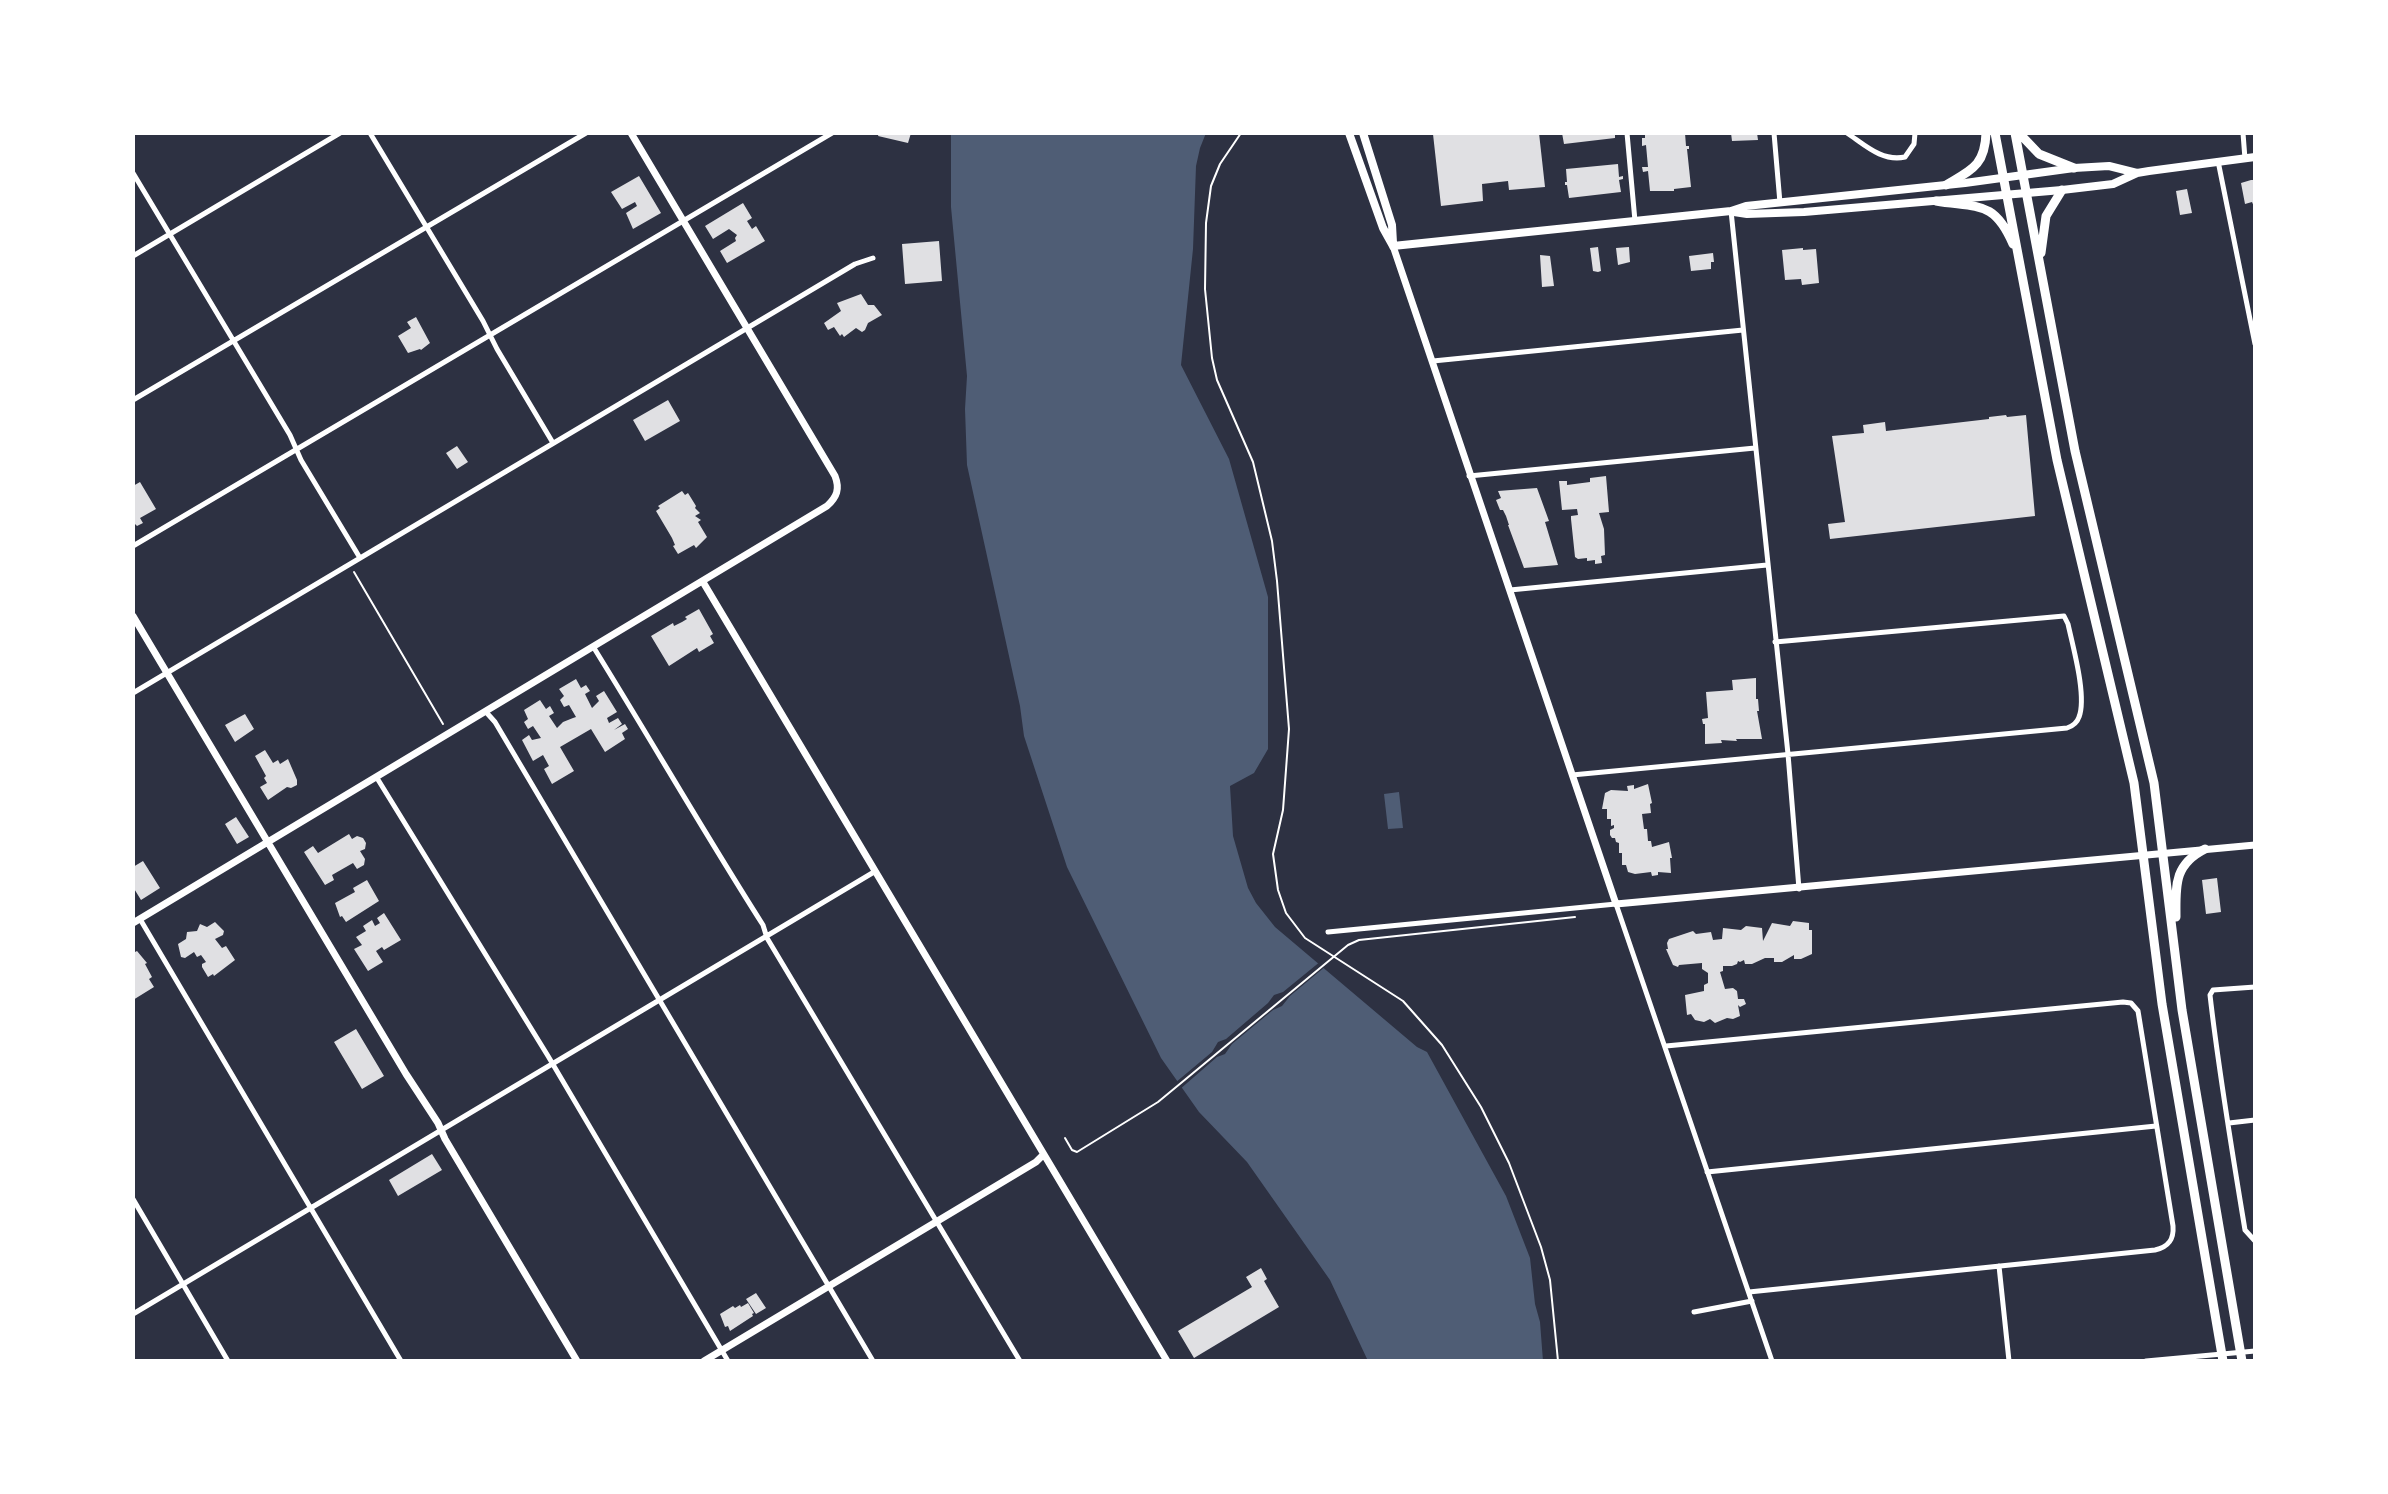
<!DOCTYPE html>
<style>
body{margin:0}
#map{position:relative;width:2388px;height:1494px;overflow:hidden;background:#2d3142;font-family:"Fira Sans",sans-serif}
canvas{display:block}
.frame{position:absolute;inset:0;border:135px solid #fff;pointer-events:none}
</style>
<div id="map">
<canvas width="2388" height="1494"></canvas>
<div class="frame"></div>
</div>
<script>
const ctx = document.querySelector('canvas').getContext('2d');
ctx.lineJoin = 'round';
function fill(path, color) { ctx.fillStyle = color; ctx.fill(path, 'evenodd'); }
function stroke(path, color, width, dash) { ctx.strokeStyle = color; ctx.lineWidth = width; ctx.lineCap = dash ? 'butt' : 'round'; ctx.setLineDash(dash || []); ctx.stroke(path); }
const water = new Path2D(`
 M951 133H1206L1200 148 1196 166 1193 249 1181 365 1229 459 1268 597V749L1254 773 1230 786 1233 836 1248 888 1256 903 1275 927 1417 1047 1427 1052 1506 1196 1530 1258 1535 1304 1540 1322 1543 1361H1368L1330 1280 1247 1162 1199 1112 1161 1058 1067 867 1024 736 1020 706 967 465 965 409 967 376 951 207Z
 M1399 792 1403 828 1388 829 1384 794Z`);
const pier = new Path2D(`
 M1321 961 1326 966 1290 996 1282 1006 1273 1010 1232 1044 1225 1054 1217 1057 1179 1090 1175 1083 1212 1052 1218 1042 1226 1039 1268 1003 1274 995 1283 992Z`);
const building = new Path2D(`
 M879 133H911L908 143 878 136Z
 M1539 133 1545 187 1509 190 1508 181 1482 184 1483 201 1441 206 1433 134Z
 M1562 133H1615V138L1564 144Z
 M1645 133H1685L1686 146H1689V149H1687L1691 187 1674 189V191H1650L1648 171 1643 172 1642 167H1648L1646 145 1642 146V138H1645Z
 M1731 133H1757L1758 140 1732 141Z
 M1618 164 1619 177 1623 176V179L1619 180 1621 192 1569 198 1567 185H1565V182H1567L1566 169Z
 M639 176 661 213 633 229 626 213 637 206 635 202 622 209 611 192Z
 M2251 180H2255V209L2252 202 2245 204 2241 183Z
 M2187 189 2192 213 2180 215 2176 191Z
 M743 203 752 218 747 221 752 229 756 226 765 241 727 263 720 251 736 241 735 238 737 235 729 229 713 239 705 226Z
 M939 241 942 281 905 284 902 244Z
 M1598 247 1601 271 1598 272 1593 271 1590 248Z
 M1629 247 1630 262 1618 265 1616 248Z
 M1803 248V250L1816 249 1819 283 1802 285 1801 279 1785 280 1782 250Z
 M1713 253 1714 262H1711V269L1691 271 1689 256Z
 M1540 255 1550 256 1554 286 1542 287Z
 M861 294 868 305H874L882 315 868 323 865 330 862 332 856 328 844 337 842 334 840 336 834 327 828 330 824 323 841 311 837 303Z
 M416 317 430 343 421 350 420 349 408 353 398 336 411 328 407 322Z
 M668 400 680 421 645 441 633 420Z
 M2006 415 2007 417 2026 415 2035 516 1830 539 1828 524 1845 522 1832 436 1864 433 1863 425 1885 422 1886 431 1989 419V417Z
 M457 446 468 462 457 469 446 453Z
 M1606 476 1609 512 1599 513 1604 529 1605 555 1601 556 1602 563 1595 564V560L1587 561V558L1578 559 1575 557 1571 519V516L1578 515 1577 509 1562 510 1559 481H1567V485L1590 482V478Z
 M140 482 156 509 140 518 143 523 137 526 133 522V486Z
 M1537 488 1549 521 1545 522 1558 565 1524 568 1508 525H1509L1506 516 1503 510H1500L1496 500 1501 498 1498 491Z
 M682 491 685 495 688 493 696 506 695 508 700 513 695 516 701 520 698 522 707 537 696 548 694 545 678 554 673 546 675 545 672 538 656 511 660 508 658 506Z
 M699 609 713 634 710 636 714 643 699 652 697 648 669 666 651 636 673 623 674 626 682 622 687 619 685 617Z
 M1756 678V699H1758L1759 711H1757L1762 739H1736L1737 741 1721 740 1722 743 1705 744V724H1703L1702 719 1708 718 1706 692 1733 690 1732 680Z
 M576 679 581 688 586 685 590 691 585 694 592 708 599 701 596 696 604 691 617 712 607 718 609 723 618 718 622 724 614 730 625 724 628 729 622 733 625 739 605 752 591 729 560 747 574 771 552 784 544 769 549 766 543 755 533 761 522 740 529 735 532 740 541 738 533 726 528 729 524 722 528 719 524 710 540 700 546 709 550 706 554 713 549 716 557 728 563 722 573 718 576 717 569 705 564 707 560 700 564 696 559 689Z
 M245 714 254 729 235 742 225 725Z
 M265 750 273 763 278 760 280 764 288 759 297 780V785L291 788 287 787 268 800 260 787 267 783 264 778 266 776 255 756Z
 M1648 784 1652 803 1650 804 1651 813 1642 814 1644 829H1647L1648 841H1651L1652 847 1669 842 1672 858H1670L1671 873 1658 872V875L1652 876 1651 872 1635 874 1628 872 1626 865H1622V853H1619V843L1616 842 1615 838H1612L1610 835V830L1614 828V825L1611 826V819H1607V809H1602L1605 793 1611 790 1628 791 1627 786 1634 785V789Z
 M236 817 249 837 237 844 225 824Z
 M349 834 352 839 357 836 363 838 366 843 365 849 360 851 365 859 364 865 357 869 353 863 332 875 334 880 325 885 304 852 313 846 318 853Z
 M143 861 160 888 141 900 133 887V867Z
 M2217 878 2221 912 2206 914 2202 880Z
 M367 880 379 901 346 922 342 916 340 917 335 903 355 892 353 888Z
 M384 913 401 940 384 950 382 947 376 951 383 962 368 971 354 949 362 945 356 937 366 931 363 926 372 920 375 926 380 923 377 918Z
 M1793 921 1809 923V930H1812V954L1801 959H1794V955L1782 962H1774V958H1765L1752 964H1745L1744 960 1740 962 1738 961 1737 964 1732 966H1723V971L1720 972 1725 989 1733 988 1737 991 1738 999H1744L1746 1004 1740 1007 1738 1005 1740 1016 1733 1019 1727 1018 1715 1023 1710 1019 1704 1022 1695 1020 1691 1014 1687 1015 1685 995 1704 991V985L1708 983V973L1702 969V963L1679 965 1678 967 1673 965 1666 949H1668L1667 943 1669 939 1693 931 1696 934 1711 932 1713 940 1722 939 1723 928 1741 930 1746 926 1762 928 1763 941 1772 923 1790 926Z
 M215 922 224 931 223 935 215 939 222 948 226 946 235 960 214 976 213 974 208 977 202 967V964L206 962 201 955 197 957 194 952 185 958 181 957 178 944 186 939 187 932 197 931 200 924 207 927Z
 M137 951 147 963 145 964 152 977 149 979 154 987 133 1000V953Z
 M356 1029 384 1076 362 1089 334 1042Z
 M432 1154 442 1170 398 1196 389 1180Z
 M1261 1268 1267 1279 1264 1281 1279 1307 1194 1358 1178 1331 1252 1287 1246 1277Z
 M756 1293 766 1308 756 1314 746 1299Z
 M748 1303 754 1313 752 1314 753 1316 730 1331 728 1326 725 1327 720 1314 733 1306 735 1308 740 1305 741 1307Z`);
const path = new Path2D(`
 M1241 133 1220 164 1211 186 1206 223 1205 289 1212 358 1217 380 1253 462 1272 541 1277 581 1289 729 1283 810 1273 854 1278 890 1286 913 1305 938 1403 1001 1442 1045 1481 1107 1509 1163 1541 1247 1550 1280 1558 1361
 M354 572 443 724
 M1065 1138 1072 1150 1077 1152 1158 1102 1348 945 1359 940 1575 917`);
const minor = new Path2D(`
 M370 133 483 321 497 349 553 443
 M1627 133 1635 221
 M1774 133 1780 203
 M1847 133C1865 145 1882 162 1905 157L1914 144 1915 133
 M2243 133 2245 159
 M2218 161 2255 344
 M133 173 290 435 301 460 360 558
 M1731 211 1788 754 1799 889
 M133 256 340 133
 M1433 361 1743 330
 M133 400 586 133
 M1469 476 1755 448
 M133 546 832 133
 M1510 590 1767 565
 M594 648C651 740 705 834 763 925L767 938 1020 1361
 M133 693 855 264 873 258
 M486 712 495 722 873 1361
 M1572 775 2067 728C2073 726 2077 723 2079 717 2087 696 2073 647 2068 624L2064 616 1775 642
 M377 778 548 1056 728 1361
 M140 919 401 1361
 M1328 932 1616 904 1772 1361
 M2255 987 2213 990 2210 995C2219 1074 2232 1151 2245 1230L2255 1241
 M1666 1046 2123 1002 2131 1003 2138 1011 2173 1226C2174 1239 2169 1247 2155 1250L1749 1292
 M2229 1123 2255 1120
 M1707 1172 2156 1126
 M133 1199 228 1361
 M1999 1266 2009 1361
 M1694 1312 1752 1301
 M133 1314 874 872
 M2146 1361 2255 1351`);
const tertiary = new Path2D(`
 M1393 246 1616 904 2255 845
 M703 582 1167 1361
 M133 616 406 1074 438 1123 445 1139 577 1361
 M133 923 827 506C837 497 840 489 835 476L631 133
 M704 1361 1036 1162 1043 1155`);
const secondary = new Path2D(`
 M1349 133 1383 228 1393 246
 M1363 133 1392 225 1393 243
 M1734 212 1747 214 1804 212 2062 190 2113 184 2137 173 2149 171 2255 157
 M1393 246 1731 211 1746 206 1965 183 2074 168 2109 166 2137 173`);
const primary = new Path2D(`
 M1995 133 2057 460 2134 783 2162 1004 2223 1361
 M2015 133 2075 451 2154 783 2182 1010 2242 1361
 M2019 133 2039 154 2074 168
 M1946 185C1971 170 1985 166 1986 133
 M1936 201C1978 208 1994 200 2013 244
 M2041 253 2046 216 2062 190
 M2176 917C2176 887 2173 865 2205 849`);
fill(water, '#4f5d75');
fill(pier, '#2d3142');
fill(building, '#e0e0e3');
stroke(path, '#fff', 2);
stroke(minor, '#fff', 5);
stroke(tertiary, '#fff', 7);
stroke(secondary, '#fff', 8);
stroke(primary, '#fff', 9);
</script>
